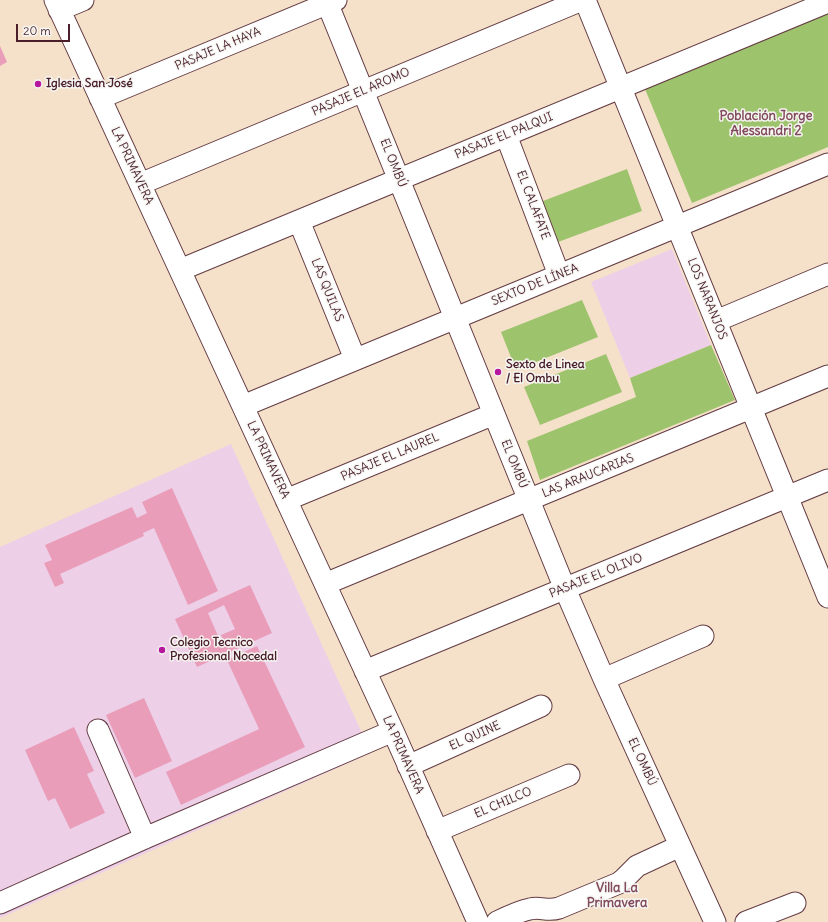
<!DOCTYPE html>
<meta charset="utf-8">
<style>
body{margin:0}
#map{position:relative;width:828px;height:922px;overflow:hidden;background:#f5e1ca;font-family:Delius,sans-serif}
canvas{display:block}
.scale{position:absolute;left:16px;top:24px;width:54px;height:18px;box-sizing:border-box;border:2px solid #4a1f2b;border-top:0;padding-left:5px;font-size:12px;line-height:14px;white-space:nowrap;color:#4a1f2b;-webkit-text-stroke:3px #f6f6f2;paint-order:stroke}
</style>
<div id="map">
<canvas width="828" height="922"></canvas>
<div class="scale">20 m</div>
</div>
<script>
const ctx = document.querySelector('canvas').getContext('2d');
ctx.lineJoin = 'round';
function fill(path, color) { ctx.fillStyle = color; ctx.fill(path, 'evenodd'); }
function stroke(path, color, width, dash) { ctx.strokeStyle = color; ctx.lineWidth = width; ctx.lineCap = dash ? 'butt' : 'round'; ctx.setLineDash(dash || []); ctx.stroke(path); }
function write(font, color, halo, rows, align = 'center') {
  ctx.font = font + ' Delius,sans-serif'; ctx.lineWidth = 3; ctx.setLineDash([]); ctx.textBaseline = 'middle'; ctx.strokeStyle = halo; ctx.fillStyle = color; for (const [text, x, y, turn = 0] of rows) {
    ctx.save(); ctx.translate(x, y); ctx.rotate((+turn || 0) * Math.PI / 180); ctx.textAlign = isNaN(turn) ? turn : align; if (halo) ctx.strokeText(text, 0, 0); ctx.fillText(text, 0, 0); ctx.restore();
  }
}
const built = new Path2D(`
 M672 249 711 345 630 378 591 282Z
 M231 444 371 753 0 918V547Z`);
const green = new Path2D(`
 M828 14V147L692 203 645 89Z
 M627 169 642 211 558 242 543 201Z
 M582 300 598 337 516 370 501 332Z
 M711 345 735 400 540 480 527 441 636 397 630 378Z
 M606 354 622 392 540 425 524 387Z`);
const building = new Path2D(`
 M0 46 7 62 0 66Z
 M172 488 218 591 188 605 154 528 143 533 144 536 60 574 64 583 55 587 44 563 52 560 45 545 132 507 137 518 147 513 142 502Z
 M250 585 272 633 197 667 175 619ZM224 605 235 629 221 635 225 644 222 645 208 613Z
 M257 646 305 747 181 805 166 772 259 729 227 660Z
 M144 698 172 761 135 778 106 715Z
 M74 727 94 771 87 774 105 813 70 829 55 798 48 801 25 750Z`);
const minor = new Path2D(`
 M55 0 393 731 478 922
 M326 0 565 589 604 679 715 922
 M585 0 828 597
 M59 10 83 0
 M100 98 336 0
 M506 135 559 275
 M140 184 582 0
 M299 221 355 359
 M180 270 828 2
 M716 321 828 274
 M243 406 828 164
 M286 500 494 414
 M325 584 828 376
 M365 671 828 480
 M604 679 703 636
 M98 730 145 838
 M408 766 541 706
 M437 831 569 775
 M0 903 145 838 393 731
 M497 922C507 917 519 911 530 909 541 906 547 912 559 908L619 883 624 879 637 866 680 846
 M746 922 795 903`);
const markers = [
 [38,84,4,"#b5179e"],
 [498,372,4,"#b5179e"],
 [162,650,4,"#b5179e"]
];
const streetNames = [
 ["PASAJE LA HAYA",218,49,-23],
 ["PASAJE EL AROMO",361,92,-23],
 ["PASAJE EL PALQUI",504,136,-22],
 ["EL OMBÚ",393,163,68],
 ["LA PRIMAVERA",132,166,65],
 ["EL CALAFATE",533,205,69],
 ["SEXTO DE LÍNEA",535,285,-22],
 ["LAS QUILAS",327,290,68],
 ["LOS NARANJOS",707,299,68],
 ["PASAJE EL LAUREL",390,457,-23],
 ["LA PRIMAVERA",268,460,65],
 ["EL OMBÚ",514,464,68],
 ["LAS ARAUCARIAS",588,476,-22],
 ["PASAJE EL OLIVO",596,576,-22],
 ["EL QUINE",475,736,-24],
 ["LA PRIMAVERA",403,755,66],
 ["EL OMBÚ",642,762,65],
 ["EL CHILCO",503,803,-23]
];
const poiNames = [
 ["Iglesia San José",46,84],
 ["Sexto de Linea",506,365],
 ["/ El Ombu",506,379],
 ["Colegio Tecnico",170,643],
 ["Profesional Nocedal",170,657]
];
const neighbourhoodNames = [
 ["Población Jorge",766,116],
 ["Alessandri 2",766,131],
 ["Villa La",617,888],
 ["Primavera",617,903]
];
fill(built, '#edd0e8');
fill(green, '#9ec36d');
fill(building, '#e99db9');
stroke(minor, '#643c43', 23);
stroke(minor, '#fff', 21);
for (const [x, y, r, color] of markers) { const dot = new Path2D(); dot.arc(x, y, r, 0, 2 * Math.PI); ctx.fillStyle = color; ctx.fill(dot); stroke(dot, '#f6f6f2', 1.5); }
write('12px', '#4a1f2b', '#f6f6f2', streetNames);
write('bold 12px', '#4a1f2b', '#f6f6f2', poiNames, 'left');
write('bold 13px', '#824b5d', '#f6f6f2', neighbourhoodNames);
</script>
